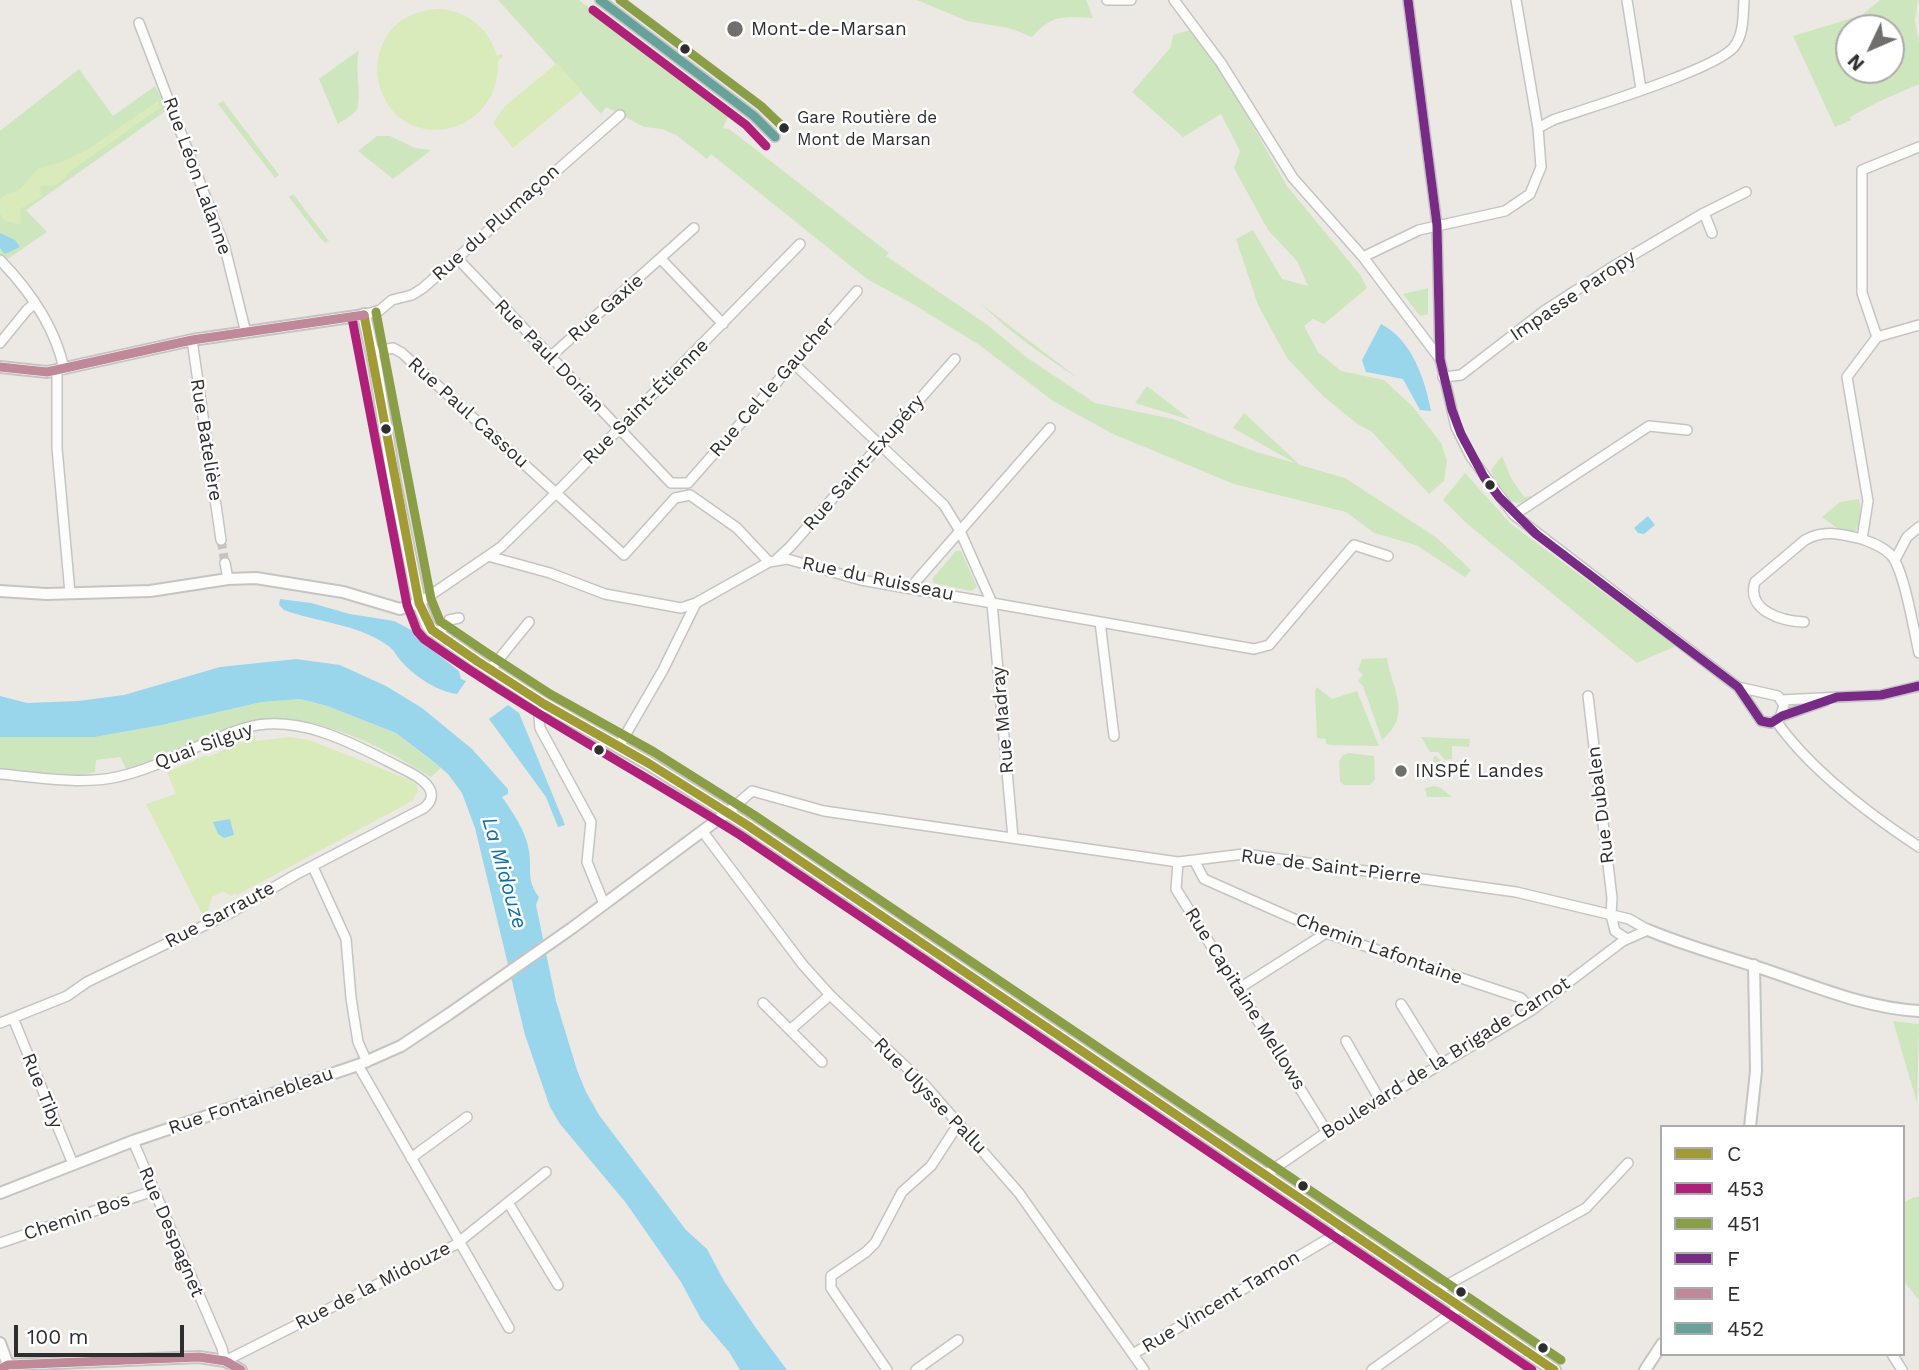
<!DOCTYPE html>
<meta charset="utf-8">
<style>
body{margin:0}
#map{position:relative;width:1919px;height:1370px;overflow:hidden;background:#ece8e4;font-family:"Work Sans",sans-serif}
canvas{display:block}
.legend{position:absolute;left:1660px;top:1125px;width:245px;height:231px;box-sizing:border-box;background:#fff;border:2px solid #ababab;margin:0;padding:9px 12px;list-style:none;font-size:21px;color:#2e2e2e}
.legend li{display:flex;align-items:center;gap:14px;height:35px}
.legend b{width:35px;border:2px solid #ababab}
.north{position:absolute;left:1835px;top:14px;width:70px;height:70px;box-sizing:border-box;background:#fff;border:2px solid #ababab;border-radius:50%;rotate:226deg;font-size:19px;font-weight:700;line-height:28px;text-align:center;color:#2e2e2e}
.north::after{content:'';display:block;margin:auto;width:24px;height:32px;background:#706f6e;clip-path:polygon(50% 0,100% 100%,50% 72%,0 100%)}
.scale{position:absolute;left:14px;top:1325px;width:170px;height:32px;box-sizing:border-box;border:4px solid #2e2e2e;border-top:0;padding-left:9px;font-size:21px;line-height:24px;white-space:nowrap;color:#2e2e2e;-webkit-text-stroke:5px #fff;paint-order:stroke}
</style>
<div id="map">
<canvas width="1919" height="1370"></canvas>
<ul class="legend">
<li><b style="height:9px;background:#a19b35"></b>C</li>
<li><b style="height:9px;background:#af2179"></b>453</li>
<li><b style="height:9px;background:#899e46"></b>451</li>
<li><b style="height:9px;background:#772b85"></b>F</li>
<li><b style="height:9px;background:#c0899a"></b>E</li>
<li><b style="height:9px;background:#67a29a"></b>452</li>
</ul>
<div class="north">N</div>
<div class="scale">100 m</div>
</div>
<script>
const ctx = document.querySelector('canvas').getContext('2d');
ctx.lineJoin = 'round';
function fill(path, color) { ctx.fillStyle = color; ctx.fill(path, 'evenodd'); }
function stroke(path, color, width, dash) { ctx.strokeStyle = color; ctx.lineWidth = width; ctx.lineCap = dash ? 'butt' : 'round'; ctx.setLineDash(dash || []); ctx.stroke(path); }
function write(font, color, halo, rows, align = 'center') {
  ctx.font = font + ' "Work Sans",sans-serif'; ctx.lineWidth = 5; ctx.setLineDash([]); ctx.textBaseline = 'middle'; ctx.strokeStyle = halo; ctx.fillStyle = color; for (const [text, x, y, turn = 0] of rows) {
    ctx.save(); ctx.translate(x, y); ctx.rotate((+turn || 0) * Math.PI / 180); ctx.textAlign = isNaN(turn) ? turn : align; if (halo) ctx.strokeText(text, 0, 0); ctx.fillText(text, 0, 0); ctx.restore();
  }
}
const green = new Path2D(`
 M498 0H579L728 116 723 128 729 129 741 138 889 253 886 256 989 326 1026 357 1095 403 1173 419 1256 452 1295 463 1233 428 1244 413 1300 465 1345 478 1437 538 1471 570 1465 577 1416 545 1374 533 1346 512 1234 484 1113 434 1053 401 978 344 911 303 867 279 711 154 707 159 676 135 662 129 644 127 606 107 601 114Z
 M917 0H1086L1093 18C1064 17 1053 13 1032 37L1009 28 967 21Z
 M1880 0H1918L1915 21 1919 42V84L1880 101 1850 117 1851 120 1835 127 1793 36 1862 15ZM1849 28H1891V70H1849Z
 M1197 28 1287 186 1361 276 1367 288 1324 324 1313 319 1304 326 1318 352 1341 371 1384 380 1413 407 1441 443 1447 461 1444 481 1429 494 1372 432 1356 423 1323 396 1287 358 1258 305 1236 239 1253 230 1282 279 1308 286 1297 261 1268 230 1234 168 1240 151 1221 114 1183 137 1132 92 1171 47 1173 35Z
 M359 50C354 68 363 101 356 111 352 116 343 120 338 124L319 79Z
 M79 69 113 116 155 86 167 110 26 210 47 232 6 260 0 254V131Z
 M223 101 279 175 275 178 218 104Z
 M377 136H390L415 148 431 150 393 179 358 151Z
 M293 194 329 241 326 243 321 239 289 197Z
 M1428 288V314L1420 316 1403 294Z
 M981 304 1078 378C1043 356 1011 333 981 304Z
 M1147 386 1191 420 1135 403Z
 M1502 456 1511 478 1524 497 1532 496C1511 515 1498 489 1491 470Z
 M1465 473 1511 524 1676 646 1637 663 1465 522 1443 500Z
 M1859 499 1862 518 1860 527 1853 532 1837 528 1822 517 1840 502Z
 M956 551H961L977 587 971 591 934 583 932 579Z
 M1387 658C1392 690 1413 714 1382 740L1363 686 1358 681 1363 675 1358 670 1362 659Z
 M1317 687 1332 699 1357 691 1379 746 1330 745 1326 744V739L1317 738 1315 691Z
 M300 699 327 706 396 733 441 768 431 777C377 744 311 709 247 722 233 725 220 733 207 738 180 749 154 760 127 770L120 757 96 760 95 772 82 775 0 770V737H95L162 725 262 702Z
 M1421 737 1470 739 1469 747 1452 746V759L1445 760 1438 752H1430Z
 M1349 753 1374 756 1375 779 1370 785H1344L1340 782 1339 761 1343 755Z
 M1434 756H1436L1450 770 1441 778 1437 777 1432 771Z
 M1434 786 1441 788 1452 797H1427L1425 788Z
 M1893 1021 1919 1024 1917 1103Z
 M1914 1197H1919V1300L1903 1280V1203Z`);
const pitch = new Path2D(`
 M441 9C469 12 489 29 497 56L501 54 503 56 498 61C501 138 398 157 379 84 375 68 378 51 386 37 398 18 419 9 441 9Z
 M557 63 582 91 513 148 493 123 504 107Z
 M158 101 160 108 69 172C61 183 56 188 43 185L40 188 41 197 20 209 21 225 5 221 0 214V199L5 195 19 190 39 168 62 162 88 149Z
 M255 736 256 741 290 737 309 740 410 780 417 786 418 791 412 801 237 895 235 893 231 896 223 891 212 897 205 920 146 804 176 794 167 772 207 755 208 757Z`);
const water = new Path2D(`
 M0 233 15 240 20 247 5 254 0 248Z
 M1381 324C1412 340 1425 379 1431 411L1420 410 1403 379 1366 372 1362 360Z
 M1648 516 1655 525 1644 534 1638 533 1634 528Z
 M280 599 311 603 350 614 394 621 421 635 418 639 459 671 461 679 466 681 457 694C438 692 414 676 401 661 396 656 394 649 387 645 358 624 316 622 284 610L279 605Z
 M296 659 340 665 386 686 422 708 472 749 508 789V794L502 797C513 813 526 831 529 851 532 870 526 880 539 897L536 905 556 1001 577 1070 586 1092 599 1115 686 1230 707 1249 724 1281 758 1331 787 1370H740L729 1352 701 1319 681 1282 626 1203 560 1124 550 1107 525 1035 475 828 462 793 448 774 434 762 396 733 327 706 300 699 262 702 162 725 95 737H0V696L27 703 78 701 124 695 220 667Z
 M508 705 519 713 565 825 558 827 546 797 489 719Z
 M230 819 234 835 224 838 218 834 213 822Z`);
const minorTunnel = new Path2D(`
 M221 540 225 563`);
const minor = new Path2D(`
 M600 0 754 116 775 137
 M1107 0H1131
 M1174 0 1221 63 1293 178 1363 257 1440 359 1456 427 1471 457 1514 515 1738 687 1761 721 1771 723 1780 718 1784 705 1778 696 1738 687
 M1408 0 1437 225 1440 359
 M1516 0 1538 128
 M1627 0 1641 89
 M139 23 225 248 246 333
 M1704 213 1746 192
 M1363 257 1419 230 1505 211 1530 194 1541 167 1538 128 1553 120C1587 108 1715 70 1734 47 1744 34 1743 16 1744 0
 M457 258 671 483
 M661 259 723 324
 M0 260C30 291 55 326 64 369
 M364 315 380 310 392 300 412 295 423 288 620 115
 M1919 325 1877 337 1847 377 1868 501 1862 539C1872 543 1882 546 1890 554 1904 567 1914 632 1919 653
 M1877 337 1862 293V170L1919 147
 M192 340 221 540
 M0 343 27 310 35 303
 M373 352 393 348 402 353 624 555 675 498 690 495
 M550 357 694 228
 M793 363 944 505 960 531 992 603 1013 838
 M57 370V448L70 593
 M1443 377 1461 375 1544 311 1609 269 1704 213 1712 233
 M671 483H688L857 291
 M690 495 737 528 769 562
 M1514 515 1649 426 1687 430
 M488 556 501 547 556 493 800 244
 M777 559 790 547 955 359
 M1895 560 1907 537 1919 527
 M225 563 228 579
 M911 587 1050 428
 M419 603 488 556 550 573 605 594 681 608 696 603 769 562 787 559 861 580 1254 649 1269 645 1354 545 1388 556
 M1100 622 1114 736
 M1804 622C1782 621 1746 611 1755 582L1805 540C1824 529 1841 534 1862 539
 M438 634 449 620 459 618
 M490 670 529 622
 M1588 696 1612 898 1611 915 1615 931 1627 939
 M1781 700 1881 695 1919 686
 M544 704 539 717 540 728 591 822 587 862 604 904
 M1782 716 1825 701
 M1776 721C1811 771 1869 814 1919 847
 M619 746 663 670 696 603
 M0 774C35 777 82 785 117 777 162 767 202 741 245 728 298 712 356 745 401 768 416 775 445 790 424 808L295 875 230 913 87 982 67 996 0 1023
 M728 812 752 791 824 811 1178 862 1244 854 1516 892 1629 919 1648 930
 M703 832 803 965 830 995 923 1083 1019 1193 1144 1370
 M1178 862 1176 889 1327 1132
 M1195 862 1204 879 1326 933 1521 998 1532 1010
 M313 867 346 939 351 998 358 1042 367 1062
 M1238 989 1326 933
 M763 1003 790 1030
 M1401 1004 1439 1065
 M13 1018 73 1164
 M1346 1041 1380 1100
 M822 1062 790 1030 830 995
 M358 1065 509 1328
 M133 1141 222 1348 225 1361 455 1245 546 1172
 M411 1158 467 1117
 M1265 1175 1327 1132 1532 1010 1623 941 1648 930
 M509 1204 558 1285
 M0 1243 153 1191
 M1436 1291 1586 1208 1628 1163
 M1133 1354 1345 1229
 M1892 1354 1902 1370
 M887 1370 831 1288V1276L866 1252 875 1243 902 1192 931 1166 959 1123
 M916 1370 958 1340
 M1372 1370 1460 1307`);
const tertiary = new Path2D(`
 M0 367 47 372 192 340 364 315
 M0 591 46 594 150 591 228 579 256 578 343 592 400 609 419 603
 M1648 930C1684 945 1717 954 1754 966 1808 983 1862 1008 1919 1011
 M1750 1127 1756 1071 1754 965
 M0 1193 133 1141 358 1065 401 1046 449 1014 572 928 728 812
 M0 1343 8 1365
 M0 1369 8 1365 199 1357 225 1361 241 1370
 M1645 1370 1662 1344`);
const secondary = new Path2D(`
 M364 315 375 364 394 481 419 603 428 625 432 630 477 661 544 704 648 763 747 825 1554 1370`);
const bus1 = new Path2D(`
 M364 315 419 603 432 630 477 661 544 704 648 763 747 825 1554 1370`);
const bus2 = new Path2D(`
 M593 10 746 125 766 146
 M352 318 407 605 417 631 424 639C526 711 635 769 740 835L1532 1370`);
const bus3 = new Path2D(`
 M620 0 761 106 784 128
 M376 312 431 599 440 621 484 651 550 694 654 752 754 815 1561 1360`);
const bus4 = new Path2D(`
 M1408 0 1437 225 1440 359 1452 410 1461 434 1484 477 1499 497 1536 534 1738 687 1761 721 1771 723 1782 716 1837 697 1881 695 1919 686`);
const bus5 = new Path2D(`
 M0 367 47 372 192 340 364 315
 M0 1369 8 1365 199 1357 225 1361 241 1370`);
const bus6 = new Path2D(`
 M600 0 754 116 775 137`);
const markers = [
 [735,29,9,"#706f6e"],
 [685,49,6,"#2e2e2e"],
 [784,128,6,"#2e2e2e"],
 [386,429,6,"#2e2e2e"],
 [1490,485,6,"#2e2e2e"],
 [599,750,6,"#2e2e2e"],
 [1401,771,7,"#706f6e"],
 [1303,1186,6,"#2e2e2e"],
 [1461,1292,6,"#2e2e2e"],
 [1543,1348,6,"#2e2e2e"]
];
const busNames = [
 ["Gare Routière de",797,118],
 ["Mont de Marsan",797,140]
];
const poiNames = [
 ["Mont-de-Marsan",751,29],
 ["INSPÉ Landes",1415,771]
];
const streetNames = [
 ["Rue Léon Lalanne",197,176,70],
 ["Rue du Plumaçon",496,223,-42],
 ["Impasse Paropy",1573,296,-34],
 ["Rue Gaxie",606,308,-41],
 ["Rue Paul Dorian",549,356,46],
 ["Rue Cel le Gaucher",772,387,-49],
 ["Rue Saint-Étienne",646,402,-45],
 ["Rue Paul Cassou",468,413,42],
 ["Rue Batelière",206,440,81],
 ["Rue Saint-Exupéry",864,463,-49],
 ["Rue du Ruisseau",878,579,12],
 ["Rue Madray",1003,720,-95],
 ["Quai Silguy",204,746,-20],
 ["Rue Dubalen",1601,805,-97],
 ["Rue de Saint-Pierre",1331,867,7],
 ["Rue Sarraute",220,915,-28],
 ["Chemin Lafontaine",1379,949,20],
 ["Rue Capitaine Mellows",1245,999,58],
 ["Boulevard de la Brigade Carnot",1446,1058,-32],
 ["Rue Tiby",42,1091,68],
 ["Rue Ulysse Pallu",930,1096,46],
 ["Rue Fontainebleau",251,1101,-19],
 ["Chemin Bos",77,1217,-19],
 ["Rue Despagnet",171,1232,67],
 ["Rue de la Midouze",373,1286,-27],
 ["Rue Vincent Tamon",1221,1302,-31]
];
const waterNames = [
 ["La Midouze",504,873,74]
];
fill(green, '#cee6be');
fill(pitch, '#d9eabb');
fill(water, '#99d6ec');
stroke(minorTunnel, '#c6c3c0', 9, [9, 4.5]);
stroke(minor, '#c5c4c5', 12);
stroke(tertiary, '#c5c4c5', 14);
stroke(secondary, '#c5c4c5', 16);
stroke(minor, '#fcfcfb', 9);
stroke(tertiary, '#fcfcfb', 10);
stroke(secondary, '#fcfcfb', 12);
stroke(bus1, '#a19b35', 9);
stroke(bus2, '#af2179', 9);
stroke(bus3, '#899e46', 9);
stroke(bus4, '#772b85', 9);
stroke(bus5, '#c0899a', 9);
stroke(bus6, '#67a29a', 9);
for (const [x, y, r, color] of markers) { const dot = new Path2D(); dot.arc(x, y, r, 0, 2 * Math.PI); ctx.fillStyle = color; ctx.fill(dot); stroke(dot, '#fff', 2.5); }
write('17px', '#2e2e2e', '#fff', busNames, 'left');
write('19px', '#2e2e2e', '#fff', poiNames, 'left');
write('19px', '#2e2e2e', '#fff', streetNames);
write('italic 21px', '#0d6fa3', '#fff', waterNames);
</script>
